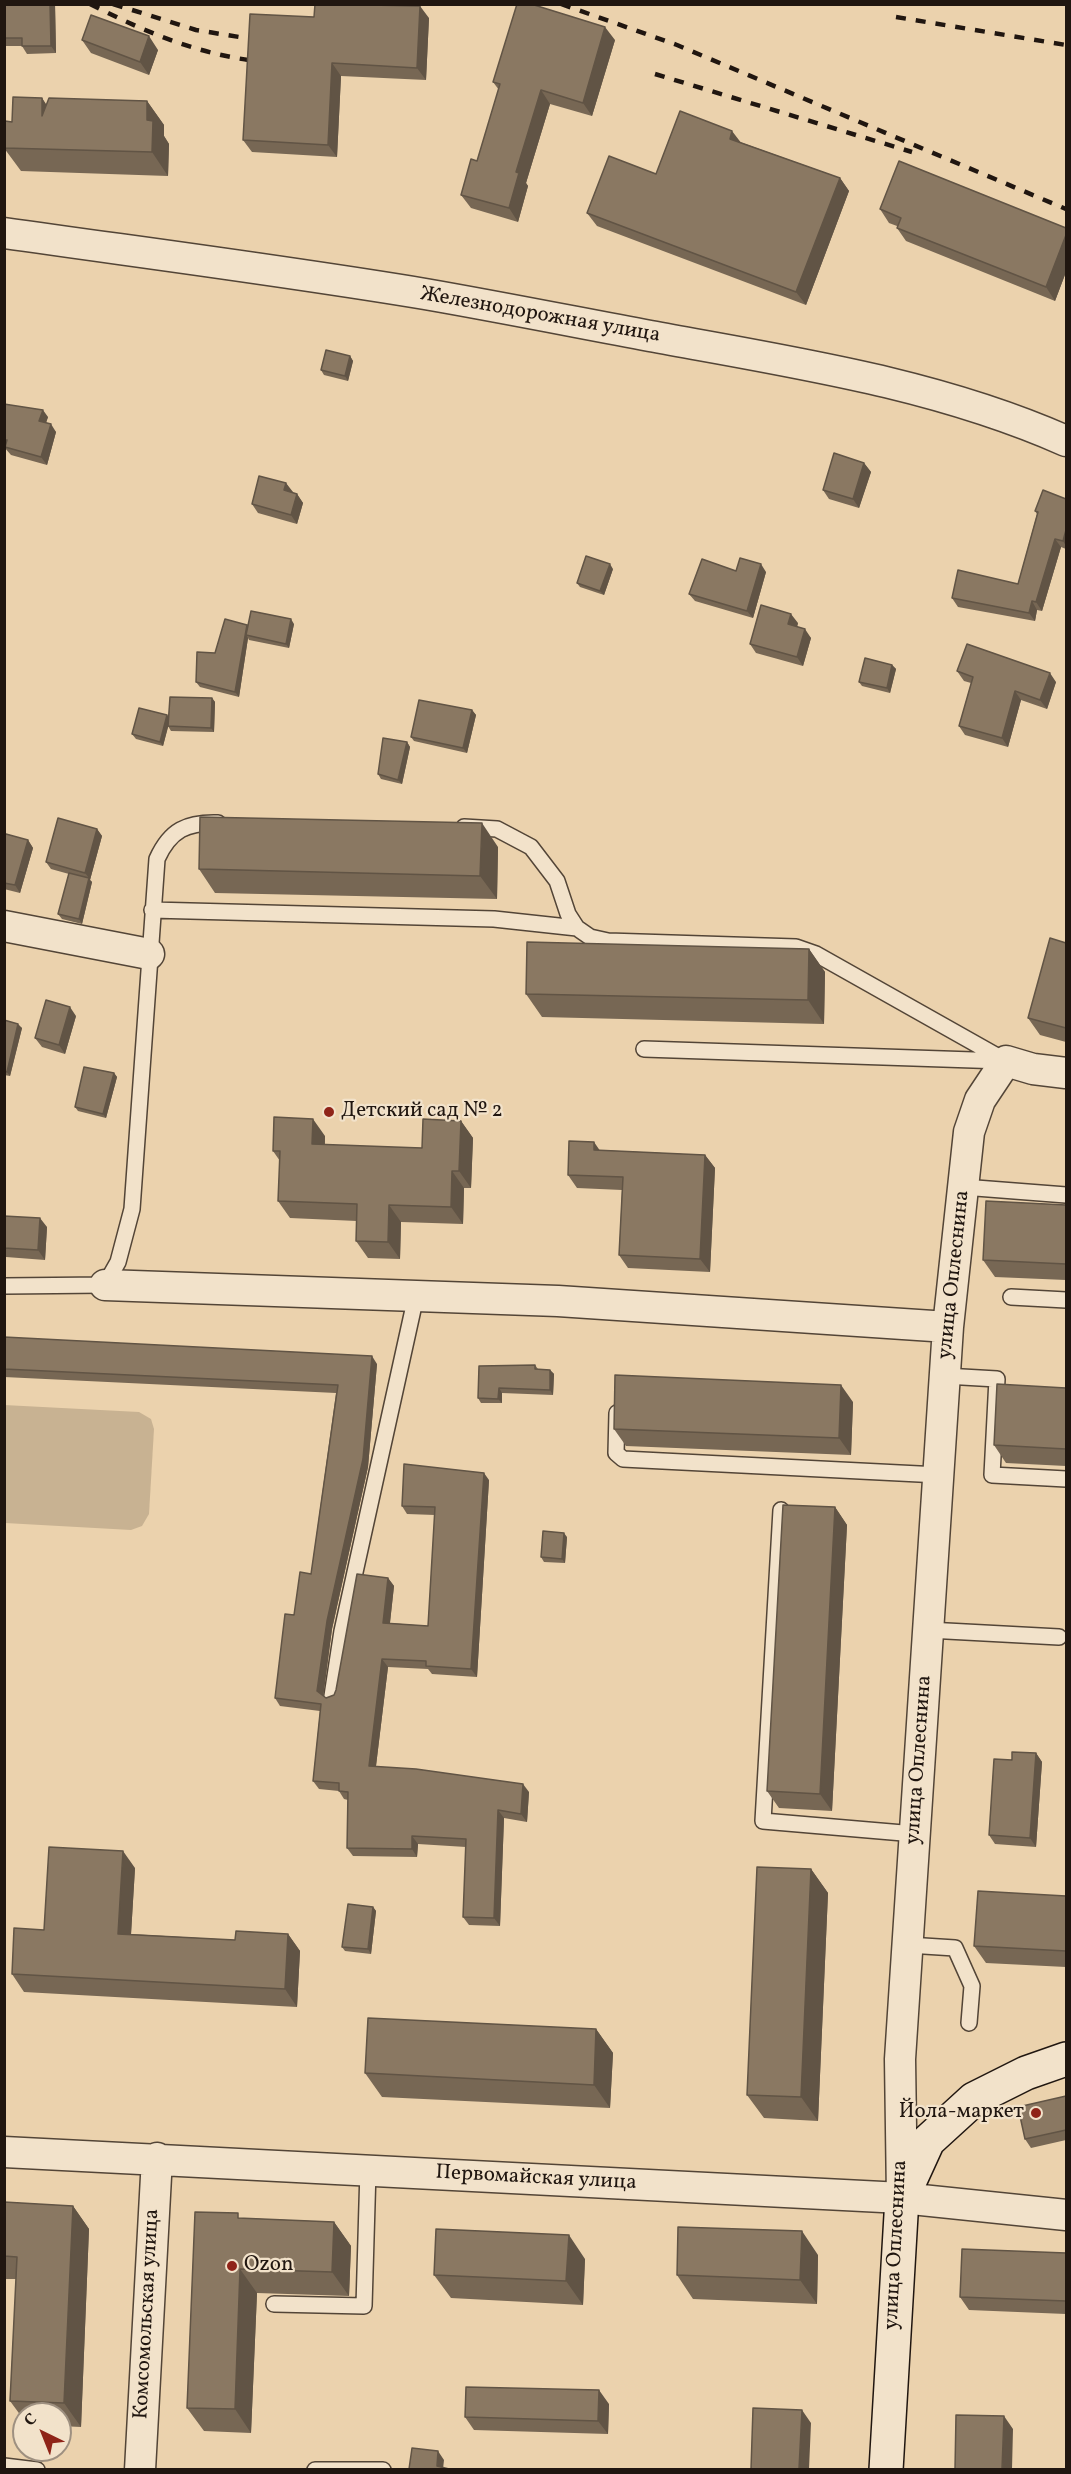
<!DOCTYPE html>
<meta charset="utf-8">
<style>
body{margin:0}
#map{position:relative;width:1071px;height:2474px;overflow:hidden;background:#ebd2ad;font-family:Vollkorn,serif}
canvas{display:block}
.frame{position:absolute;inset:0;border:6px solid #201610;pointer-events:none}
.north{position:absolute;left:12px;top:2402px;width:60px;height:60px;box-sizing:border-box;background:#f2e2ca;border:2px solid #9e9080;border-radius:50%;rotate:317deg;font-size:16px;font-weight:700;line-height:24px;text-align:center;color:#201610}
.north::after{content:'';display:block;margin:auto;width:21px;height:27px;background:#8f2418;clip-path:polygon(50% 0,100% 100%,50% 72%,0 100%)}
</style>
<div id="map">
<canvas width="1071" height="2474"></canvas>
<div class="frame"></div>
<div class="north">С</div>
</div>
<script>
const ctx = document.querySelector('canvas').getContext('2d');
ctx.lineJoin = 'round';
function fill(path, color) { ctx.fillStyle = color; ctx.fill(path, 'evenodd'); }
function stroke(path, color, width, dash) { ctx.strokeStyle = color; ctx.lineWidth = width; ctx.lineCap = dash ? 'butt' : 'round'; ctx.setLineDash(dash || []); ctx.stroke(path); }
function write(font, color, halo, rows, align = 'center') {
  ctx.font = font + ' Vollkorn,serif'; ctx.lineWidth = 4.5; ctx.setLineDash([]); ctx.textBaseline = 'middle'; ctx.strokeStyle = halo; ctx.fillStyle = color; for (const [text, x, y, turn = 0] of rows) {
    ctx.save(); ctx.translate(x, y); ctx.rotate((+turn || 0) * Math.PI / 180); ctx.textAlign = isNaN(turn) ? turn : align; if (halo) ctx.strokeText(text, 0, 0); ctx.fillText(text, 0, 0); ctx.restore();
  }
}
const green = new Path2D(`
 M4 1405 139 1412 151 1419 154 1429 149 1514 142 1526 131 1530 5 1523Z`);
const lane = new Path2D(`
 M464 827 497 829 531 847 557 881 568 914 577 928 590 937 608 941 796 947 816 954 1006 1061
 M152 910 494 919 577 928
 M644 1049 1003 1061
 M963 1187 1066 1195
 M4 1286 105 1285 118 1262 132 1209 157 859C170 830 187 822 218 823
 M1011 1297 1066 1300
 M945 1376 997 1379 992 1475 1066 1479
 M617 1413 616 1453 623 1459 939 1475
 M781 1510 763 1821 915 1834
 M928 1630 1059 1637
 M332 1696 342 1631 416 1296
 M908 1945 955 1948 972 1986 969 2023
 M274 2304 364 2306 368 2170
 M4 2466 37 2470
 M315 2470H383`);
const street = new Path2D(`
 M4 233C145 253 286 271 425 294 500 307 575 322 650 336 791 362 935 383 1066 441
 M4 926 149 954
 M105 1285 558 1301 948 1327
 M4 2152 902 2198 1066 2215
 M902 2198 900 2059 948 1327 969 1132 980 1100 1006 1061 1033 1069 1066 1073
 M140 2470 157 2158`);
const secondary = new Path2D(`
 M886 2470 902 2198 928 2141 974 2099 1026 2073 1066 2059`);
const rail = new Path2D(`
 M90 4C147 33 202 56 265 62
 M113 4 196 30 264 41
 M561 4 677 45 1066 209
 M896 17 1066 45
 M655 74 912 152`);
const wall = new Path2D(`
 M4 4H55L56 53 27 54 22 46H4Z
 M314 17 429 18 426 80 341 76 337 157 252 152 243 140Z
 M82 40 158 50 149 75 91 53Z
 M615 40 592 116 550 104 526 183 528 186 518 222 471 208 461 195 477 161 499 90 493 82Z
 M42 98 46 105 147 101 164 125V136L169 144 168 176 21 171 4 148 5 121 12 122Z
 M740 142 840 178 849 191 806 305 597 226 587 213 656 174Z
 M880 209 1066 228V272L1055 301 906 241 897 228V226L889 223Z
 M350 356 353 361 348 381 324 375 321 370Z
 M4 404 48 417 46 423 56 432 47 465 11 455 4 447Z
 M864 463 871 472 859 508 829 499 823 490Z
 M286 483 292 493 297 494 303 503 297 524 258 513 252 504Z
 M1066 499V549L1061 547 1042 611 1037 610 1035 621 958 607 952 598 1018 584 1037 514 1035 511Z
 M613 569 604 595 580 587 577 583Z
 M736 571 766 572 753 618 695 601 689 594Z
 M798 623 797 627 811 638 803 666 756 653 750 644Z
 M294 624 289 648 249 640 248 638 239 697 200 687 196 682 215 653 248 627Z
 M892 665 896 669 890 693 862 686 859 682Z
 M957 671 1056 682 1047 709 1021 700 1008 747 965 735 959 726 971 683 964 681Z
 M212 698 215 702 214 732 171 731 168 726 163 746 136 739 132 734 167 715 169 717Z
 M472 710 476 715 467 753 414 741 411 737Z
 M407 742 410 747 402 784 381 779 378 774Z
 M97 829 102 836 90 880 92 882 82 924 62 919 58 914 69 874 51 869 46 862Z
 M4 837 28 840 33 848 20 893 4 889Z
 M498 847 497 899 215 893 199 869Z
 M1066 943V1042L1040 1035 1028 1018Z
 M809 949 825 972 824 1024 542 1017 526 994Z
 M76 1016 65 1054 42 1047 35 1038Z
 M4 1020 22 1028 10 1076 4 1075Z
 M114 1073 117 1077 106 1118 78 1111 75 1107Z
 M461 1121 473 1138 471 1188H464L463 1224 401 1222 400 1259 368 1258 356 1241 357 1221 290 1218 278 1201 280 1161 273 1151 325 1136V1145L422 1148Z
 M599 1150 705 1155 715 1168 710 1272 628 1268 619 1255 622 1190 577 1188 568 1175Z
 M1066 1205V1280L995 1277 983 1260Z
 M4 1216 47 1227 45 1260 6 1257 5 1264H4Z
 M4 1337 377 1364 368 1467 332 1629 323 1696 326 1698 334 1695 388 1578 394 1586 390 1623 428 1626 435 1515 407 1514 402 1506 489 1480 477 1677 432 1674 428 1669 388 1667 376 1766 529 1792 527 1822 504 1818 500 1926 469 1925 463 1917 466 1847 418 1844 417 1857 353 1856 347 1848 348 1800 344 1799 339 1791 319 1789 313 1781 320 1711 280 1706 275 1698 294 1615 311 1574 336 1393 4 1377Z
 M535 1365 538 1369 550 1370 554 1374 553 1395 502 1393V1403H481L478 1398Z
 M1066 1388V1466L1006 1463 994 1445Z
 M853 1402 851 1455 626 1446 614 1429Z
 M835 1507 847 1525 832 1811 779 1808 767 1791Z
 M567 1537 565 1563 544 1562 541 1557Z
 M1036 1753 1042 1762 1036 1847 995 1844 989 1835 1012 1760Z
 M135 1868 131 1934 235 1940 288 1934 300 1951 297 2007 24 1992 12 1974 44 1930Z
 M811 1869 828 1893 818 2121 764 2118 747 2095Z
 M1066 1896V1967L986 1963 974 1946Z
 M373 1907 376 1911 371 1954 345 1951 342 1947Z
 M596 2029 613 2053 610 2108 382 2097 365 2073Z
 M1066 2096V2140L1031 2148 1025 2139Z
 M4 2202 73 2206 89 2229 81 2427 60 2426V2414H24V2420L10 2401 16 2279H4Z
 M242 2218 334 2222 351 2246 349 2296 257 2293 251 2433 204 2431 187 2408Z
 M1066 2253V2314L969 2310 960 2297Z
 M818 2255 817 2304 693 2299 677 2275Z
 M585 2259 583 2305 451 2298 434 2275Z
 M609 2404 608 2434 474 2430 465 2417Z`);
const shadedWall = new Path2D(`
 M50 4H55L56 53 51 46Z
 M420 6 429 18 426 80 417 68Z
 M605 27 615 40 592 116 583 103Z
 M149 36 158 50 149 75 140 62Z
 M332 63 341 76 337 157 328 145Z
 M541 90 550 104 526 183 528 186 518 222 509 208 516 172Z
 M42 98 58 122 42 116Z
 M147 101 164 125V136L169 144 168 176 152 152 147 120Z
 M732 131 742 144 730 139Z
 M840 178 849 191 806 305 796 292Z
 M1066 235V272L1055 301 1046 287Z
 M350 356 353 361 348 381 345 376Z
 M43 410 48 417 44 428 39 421Z
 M51 424 56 432 47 465 41 457Z
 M864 463 871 472 859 508 853 499Z
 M286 483 293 492 291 500 284 490Z
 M297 494 303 503 297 524 291 515Z
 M1066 530V546L1063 541Z
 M1055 539 1061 547 1042 611 1036 602Z
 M610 564 613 569 604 595 600 591Z
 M761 564 766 572 753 618 747 611Z
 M1032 601 1037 610 1035 621 1029 613Z
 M791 614 798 623 795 634 788 624Z
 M291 619 294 624 289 648 286 644Z
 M247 625 250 629 246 635 248 638 239 697 235 692Z
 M805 629 811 638 803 666 797 657Z
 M892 665 896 669 890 693 887 688Z
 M1050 673 1056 682 1047 709 1040 700Z
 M1015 691 1021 700 1008 747 1002 738Z
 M212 698 215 702 214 732 211 728Z
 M472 710 476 715 467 753 463 748Z
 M167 715 170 720 163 746 160 742Z
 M407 742 410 747 402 784 398 780Z
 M482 823 498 847 497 899 480 876Z
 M97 829 102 836 90 880 92 882 82 924 79 919 89 878 85 873Z
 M28 840 33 848 20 893 15 885Z
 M809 949 825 972 824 1024 808 1000Z
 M70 1007 76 1016 65 1054 59 1045Z
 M18 1024 22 1028 10 1076 7 1072Z
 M114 1073 117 1077 106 1118 103 1114Z
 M313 1119 325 1136 324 1161 312 1144Z
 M461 1121 473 1138 471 1188 459 1171Z
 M594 1142 603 1155 594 1150Z
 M705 1155 715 1168 710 1272 700 1259Z
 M452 1171 464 1188 463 1224 451 1207Z
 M389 1205 401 1222 400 1259 388 1242Z
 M40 1218 47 1227 45 1260 38 1250Z
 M372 1356 377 1364 368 1467 332 1629 323 1699 317 1691 327 1621Z
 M550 1370 554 1374 553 1395 550 1390Z
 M841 1385 853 1402 851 1455 839 1438Z
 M499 1388 502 1393V1403L498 1399Z
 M484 1473 489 1480 477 1677 471 1669Z
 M835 1507 847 1525 832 1811 820 1794Z
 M564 1533 567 1537 565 1563 562 1559Z
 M388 1578 394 1586 389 1631 383 1623Z
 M382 1659 388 1667 375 1774 369 1766Z
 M1036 1753 1042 1762 1036 1847 1030 1838Z
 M523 1784 529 1792 527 1822 521 1814Z
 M498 1810 504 1818 500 1926 494 1918Z
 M412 1836 418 1844 417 1857 412 1849Z
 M123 1851 135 1868 130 1951 118 1934Z
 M811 1869 828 1893 818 2121 801 2097Z
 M373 1907 376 1911 371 1954 368 1949Z
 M288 1934 300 1951 297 2007 285 1989Z
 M596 2029 613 2053 610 2108 594 2085Z
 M73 2206 89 2229 81 2427 64 2403Z
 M334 2222 351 2246 349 2296 332 2272Z
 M802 2231 818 2255 817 2304 800 2280Z
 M569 2235 585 2259 583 2305 566 2281Z
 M240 2269 257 2293 251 2433 235 2409Z
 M599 2390 609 2404 608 2434 598 2421Z
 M802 2410 811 2423 809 2469H799Z
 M1004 2416 1013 2429 1012 2469H1002Z
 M438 2451 444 2460 443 2469 437 2466Z`);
const building = new Path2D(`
 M4 4H50L51 46H22V38H4Z
 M315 4 420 6 417 68 332 63 328 145 243 140 250 14 314 17Z
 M517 4H531L605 27 583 103 541 90 516 172 519 173 509 208 461 195 471 159 477 161 500 84 493 82Z
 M91 15 149 36 140 62 82 40Z
 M13 97 42 98V116L49 98 147 101V120L153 121 152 152 4 148 5 121 12 122Z
 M680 111 732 131 730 139 840 178 796 292 587 213 609 156 656 174Z
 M899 161 1066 228V235L1046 287 897 228 901 218 880 209Z
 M326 350 350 356 345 376 321 370Z
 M4 404 43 410 39 421 51 424 41 457 5 447 7 440H4Z
 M834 453 864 463 853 499 823 490Z
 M259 476 286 483 284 490 297 494 291 515 252 504Z
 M1043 490 1066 499V530L1063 541 1055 539 1036 602 1032 601 1029 613 952 598 958 570 1018 584 1038 512 1035 511Z
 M586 556 610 564 600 591 577 583Z
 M740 558 761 564 747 611 689 594 702 559 736 571Z
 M761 605 791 614 788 624 805 629 797 657 750 644Z
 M251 611 291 619 286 644 246 635Z
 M225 619 247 625 235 692 196 682 197 652 215 653Z
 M967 644 1050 673 1040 700 1015 691 1002 738 959 726 973 677 957 671Z
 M865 658 892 665 887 688 859 682Z
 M170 697 212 698 211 728 168 726Z
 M419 700 472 710 463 748 411 737Z
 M139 708 167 715 160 742 132 734Z
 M383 738 407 742 398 780 378 774Z
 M200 817 482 823 480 876 199 869Z
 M58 818 97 829 85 873 46 862Z
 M6 834 28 840 15 885 4 883V837Z
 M69 873 89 878 79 919 58 914Z
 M1050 938 1066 943V1028L1028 1018Z
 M527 942 809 949 808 1000 526 994Z
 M46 1000 70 1007 59 1045 35 1038Z
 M4 1020 18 1024 7 1072 4 1071Z
 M84 1067 114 1073 103 1114 75 1107Z
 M274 1117 313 1119 312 1144 422 1148 423 1119 461 1121 459 1171H452L451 1207 389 1205 388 1242 356 1241 357 1204 278 1201 280 1151H273Z
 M569 1141 594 1142V1150L705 1155 700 1259 619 1255 623 1177 568 1175Z
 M986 1201 1066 1205V1264L983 1260Z
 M4 1216 40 1218 38 1250 4 1248Z
 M4 1337 372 1356 363 1459 327 1621 317 1691 326 1698 334 1695 336 1690 357 1574 388 1578 383 1623 428 1626 435 1507 402 1506 404 1464 484 1473 471 1669 426 1666V1661L382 1659 369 1766 416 1769 523 1784 521 1814 498 1810 494 1918 463 1917 466 1839 412 1836V1849L347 1848 348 1792 339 1791V1783L313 1781 321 1704 275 1698 285 1614 294 1615 300 1572 311 1574 338 1385 4 1369Z
 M535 1365V1369L550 1370V1390L499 1388 498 1399 478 1398 479 1366Z
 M615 1375 841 1385 839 1438 614 1429Z
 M997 1384 1066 1388V1449L994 1445Z
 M783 1505 835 1507 820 1794 767 1791Z
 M543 1531 564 1533 562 1559 541 1557Z
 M1012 1752 1036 1753 1030 1838 989 1835 994 1759 1012 1760Z
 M49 1847 123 1851 118 1934 235 1940 236 1931 288 1934 285 1989 12 1974 14 1928 44 1930Z
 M757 1867 811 1869 801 2097 747 2095Z
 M978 1891 1066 1896V1951L974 1946Z
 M348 1904 373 1907 368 1949 342 1947Z
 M368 2018 596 2029 594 2085 365 2073Z
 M1066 2096V2130L1025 2139 1018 2107Z
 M4 2202 73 2206 64 2403 10 2401 17 2257 4 2256Z
 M195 2212 238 2213V2218L334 2222 332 2272 240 2269 235 2409 187 2408Z
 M678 2227 802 2231 800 2280 677 2275Z
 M436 2229 569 2235 566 2281 434 2275Z
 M962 2249 1066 2253V2301L960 2297Z
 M466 2387 599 2390 598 2421 465 2417Z
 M753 2408 802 2410 799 2469H751Z
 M956 2415 1004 2416 1002 2469H955Z
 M412 2448 438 2451 437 2466 449 2469H409Z`);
const markers = [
 [329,1112,6,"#8f2418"],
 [1036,2113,6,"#8f2418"],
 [232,2266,6,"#8f2418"]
];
const streetNames = [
 ["Железнодорожная улица",540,316,10],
 ["улица Оплеснина",955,1275,-84],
 ["улица Оплеснина",920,1760,-86],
 ["Первомайская улица",536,2179,3],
 ["улица Оплеснина",897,2245,-87],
 ["Комсомольская улица",148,2314,-87]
];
const poiNames = [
 ["Детский сад № 2",341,1112],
 ["Йола-маркет",1024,2113,"right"],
 ["Ozon",244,2266]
];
fill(green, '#c8b292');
stroke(lane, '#534537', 18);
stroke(street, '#534537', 33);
stroke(secondary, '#201610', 36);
stroke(lane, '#f2e2ca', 15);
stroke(street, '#f2e2ca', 30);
stroke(secondary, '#f2e2ca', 33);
stroke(rail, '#201610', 4.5, [10, 10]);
fill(wall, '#776754');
fill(shadedWall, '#615445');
fill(building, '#8a7862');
stroke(building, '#615445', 1.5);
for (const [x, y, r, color] of markers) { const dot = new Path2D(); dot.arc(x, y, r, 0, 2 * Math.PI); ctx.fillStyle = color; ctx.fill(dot); stroke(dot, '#f2e2ca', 2); }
write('21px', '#201610', '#f2e2ca', streetNames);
write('21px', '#201610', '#f2e2ca', poiNames, 'left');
</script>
